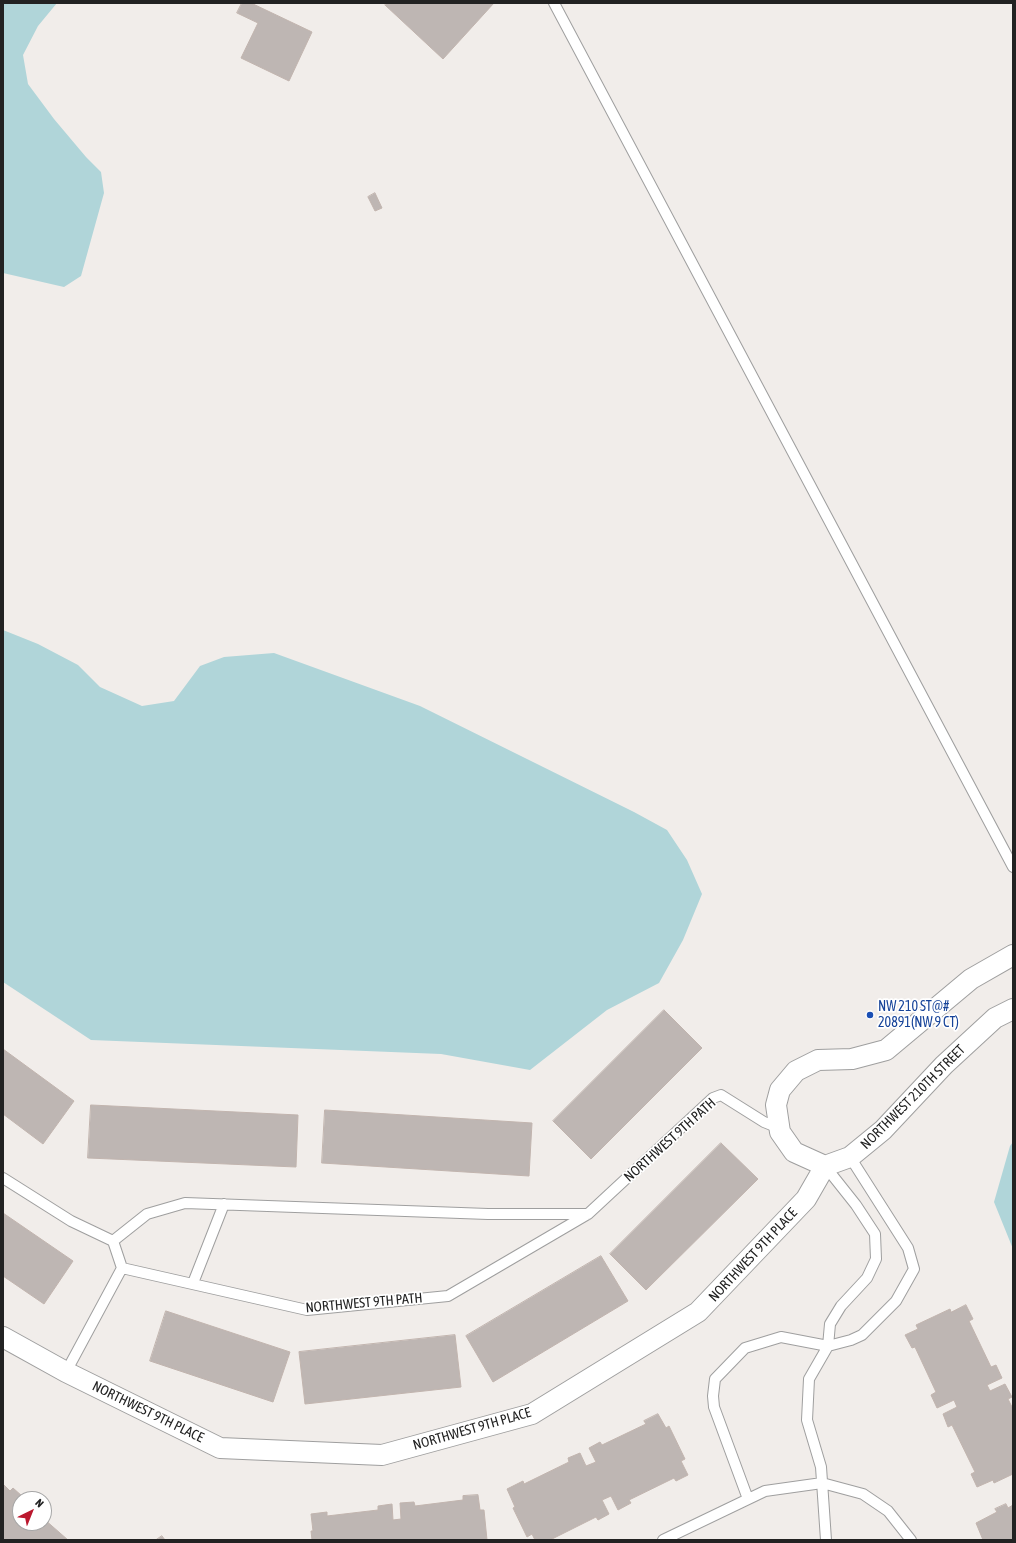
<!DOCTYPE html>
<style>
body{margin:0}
#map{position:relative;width:1016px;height:1543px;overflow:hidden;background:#f1edea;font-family:"Asap Condensed",sans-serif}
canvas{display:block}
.frame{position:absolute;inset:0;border:4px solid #222;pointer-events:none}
.north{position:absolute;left:12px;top:1491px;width:40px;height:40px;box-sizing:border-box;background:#fff;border:1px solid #a7a7a7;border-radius:50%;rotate:43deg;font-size:11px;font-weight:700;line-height:16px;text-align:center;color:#222}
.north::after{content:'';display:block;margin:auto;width:14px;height:18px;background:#bb182e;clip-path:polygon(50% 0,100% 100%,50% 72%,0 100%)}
</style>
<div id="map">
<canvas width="1016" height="1543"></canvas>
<div class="frame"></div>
<div class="north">N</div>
</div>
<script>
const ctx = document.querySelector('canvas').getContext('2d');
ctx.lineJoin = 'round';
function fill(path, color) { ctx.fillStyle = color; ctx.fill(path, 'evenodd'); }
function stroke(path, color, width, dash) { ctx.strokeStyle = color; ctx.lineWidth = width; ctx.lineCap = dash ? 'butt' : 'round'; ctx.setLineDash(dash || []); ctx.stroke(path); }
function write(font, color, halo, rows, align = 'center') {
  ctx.font = font + ' "Asap Condensed",sans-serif'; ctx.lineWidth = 3.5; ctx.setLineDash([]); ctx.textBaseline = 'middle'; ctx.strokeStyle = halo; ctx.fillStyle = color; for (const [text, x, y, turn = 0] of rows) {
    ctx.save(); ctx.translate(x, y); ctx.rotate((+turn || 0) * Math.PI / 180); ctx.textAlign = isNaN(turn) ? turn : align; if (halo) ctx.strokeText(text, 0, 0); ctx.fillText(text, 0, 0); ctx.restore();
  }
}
const water = new Path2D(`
 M3 3H57L38 26 23 55 28 84 54 119 86 157 101 172 104 193 81 276 64 287 3 273Z
 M3 630 38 644 78 665 100 687 142 706 174 701 200 666 224 657 274 653 420 706 634 812 667 830 687 860 702 894 683 940 659 983 607 1010 530 1070 441 1054 91 1040 3 982Z
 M1013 1142V1249L994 1202 1010 1146Z`);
const building = new Path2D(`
 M242 3H251L312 32 289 81 241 58 258 23 237 13Z
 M387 3H494L443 59 385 5Z
 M375 193 382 208 375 211 368 197Z
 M664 1010 702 1048 591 1159 553 1121Z
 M3 1049 74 1101 43 1144 3 1114Z
 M91 1105 298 1115 296 1167 88 1158Z
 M325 1110 532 1123 529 1176 322 1163Z
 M721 1143 758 1179 646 1290 610 1254Z
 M3 1213 73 1261 44 1304 3 1276Z
 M601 1256 628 1301 493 1382 466 1336Z
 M966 1305 973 1319 969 1321 991 1367 996 1365 1002 1378 987 1385 990 1391 1005 1384 1012 1397 1008 1399 1013 1409V1474L994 1483 993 1480 977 1487 971 1474 975 1472 952 1425 948 1427 943 1414 957 1407 954 1400 937 1408 931 1395 936 1392 915 1347 912 1348 905 1335 918 1329 916 1325 950 1309 951 1312Z
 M166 1311 290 1352 273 1402 150 1361Z
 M455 1335 461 1387 305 1404 299 1352Z
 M658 1414 666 1428 669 1426 685 1459 681 1461 688 1475 676 1481 674 1478 629 1500 631 1503 618 1510 611 1496 602 1500 609 1514 598 1520 596 1517 550 1540H535L532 1534 527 1537 513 1508 515 1507 507 1489 523 1481 524 1484 569 1462 568 1458 580 1453 586 1466 596 1462 589 1448 600 1442 602 1445 646 1424 644 1421Z
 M3 1484 10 1491 13 1488 22 1496 13 1507 20 1512V1523H44V1519L68 1540H3Z
 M478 1495 480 1510H484L487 1540H312L311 1531H313L311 1514 327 1512V1516L378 1510V1506L392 1504 393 1520 401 1519 400 1503 414 1502 415 1506 463 1500V1496Z
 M1006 1504 1008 1508 1013 1505V1540H983L976 1523 997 1512 995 1509Z
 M162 1536 165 1540H156Z`);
const service = new Path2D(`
 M554 3 1013 867
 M825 1166 856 1205 875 1234 876 1259 867 1278 841 1306 830 1324 828 1346 809 1379 807 1420 821 1467 826 1540
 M3 1178 71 1221 113 1241 122 1268
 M113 1241 147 1214 185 1203 488 1214H588L713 1098 721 1095 764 1122 779 1128
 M122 1268 307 1310 448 1296 588 1214
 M193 1283 224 1204
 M66 1372 122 1268
 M748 1499 714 1407 713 1396 715 1379 745 1348 781 1337 828 1346 851 1340 862 1335 896 1301 914 1269 908 1248 850 1157
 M663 1540 765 1491 822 1483 863 1494 888 1511 911 1540`);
const minor = new Path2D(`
 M1013 955 971 979 886 1050 852 1059 818 1060 796 1071 780 1090 776 1105 780 1132 794 1152 825 1166 850 1157 883 1130 944 1065 995 1018 1013 1009
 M3 1337 66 1372 220 1448 382 1455 532 1414 698 1312 806 1199 825 1166`);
const markers = [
 [870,1015,4,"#1a4fb4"]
];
const transitNames = [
 ["NW 210 ST@#",878,1007],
 ["20891(NW 9 CT)",878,1023]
];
const streetNames = [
 ["NORTHWEST 210TH STREET",913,1097,-45],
 ["NORTHWEST 9TH PATH",670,1140,-42],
 ["NORTHWEST 9TH PLACE",753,1255,-47],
 ["NORTHWEST 9TH PATH",364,1303,-5],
 ["NORTHWEST 9TH PLACE",148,1412,26],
 ["NORTHWEST 9TH PLACE",472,1429,-16]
];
fill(water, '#b0d5d9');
fill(building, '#beb6b3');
stroke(building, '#c1b4ae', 1);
stroke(service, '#9f9f9f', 12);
stroke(minor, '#9f9f9f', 22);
stroke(service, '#fff', 10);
stroke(minor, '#fff', 20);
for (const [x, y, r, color] of markers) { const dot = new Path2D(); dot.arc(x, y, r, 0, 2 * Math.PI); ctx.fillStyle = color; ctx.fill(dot); stroke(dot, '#fff', 1.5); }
write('14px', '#164399', '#fff', transitNames, 'left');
write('14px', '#222', '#fff', streetNames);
</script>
